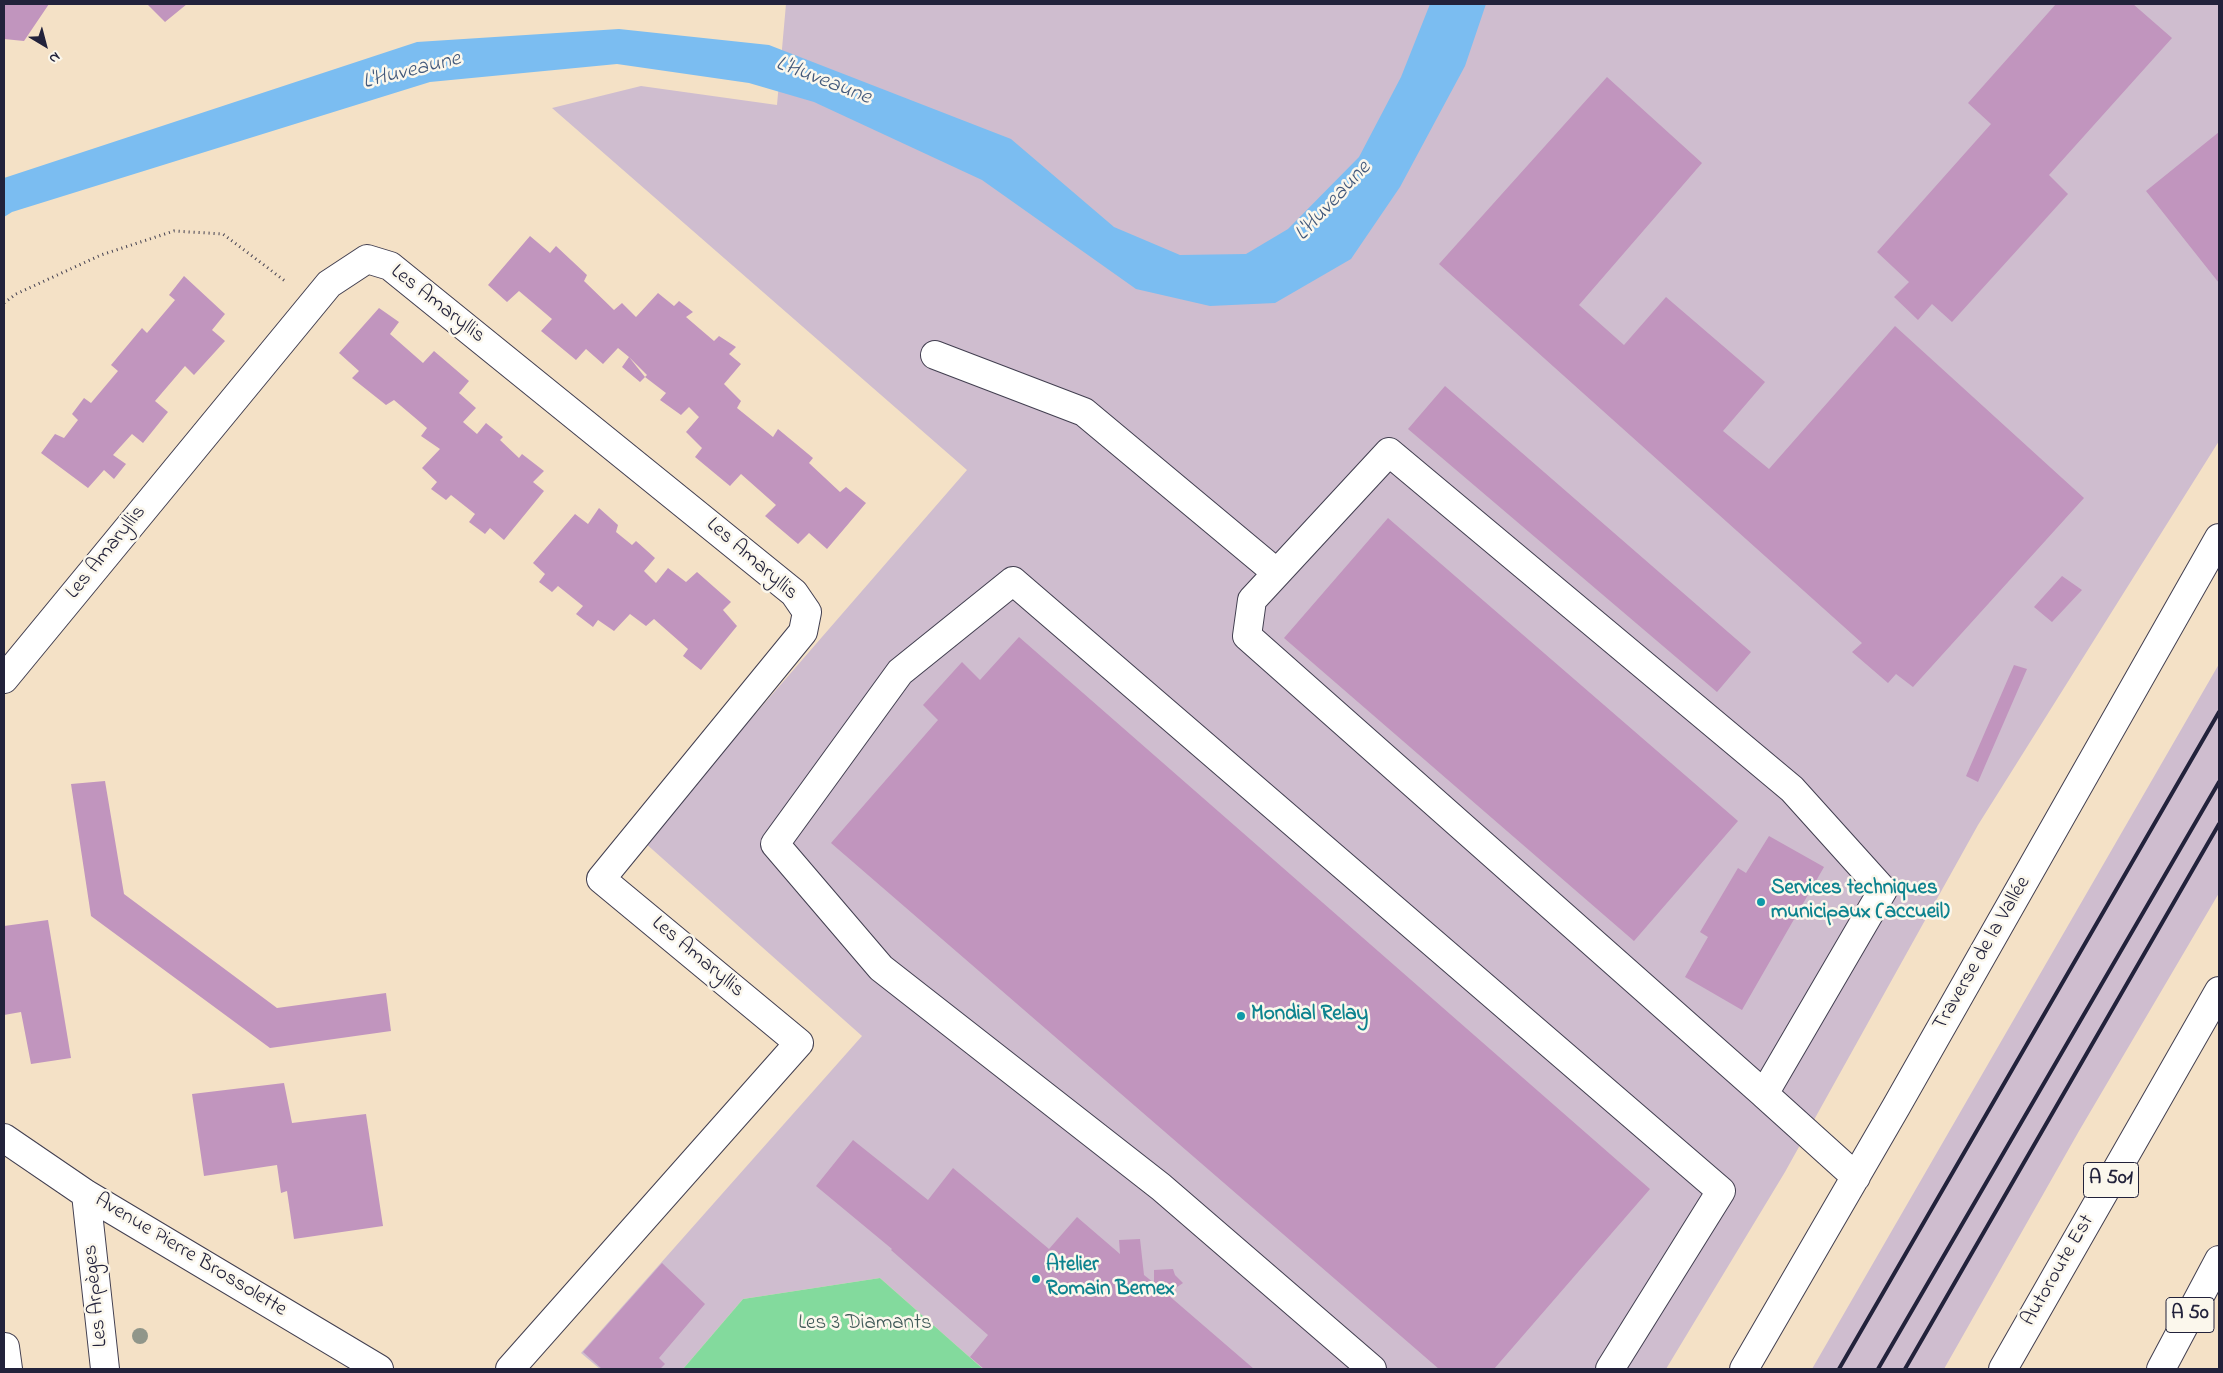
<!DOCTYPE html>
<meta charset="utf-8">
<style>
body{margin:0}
#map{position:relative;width:2223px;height:1373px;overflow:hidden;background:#f4e1c6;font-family:"Indie Flower",sans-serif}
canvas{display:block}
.frame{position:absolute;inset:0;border:5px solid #22223b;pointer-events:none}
.north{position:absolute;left:20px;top:20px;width:50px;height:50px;-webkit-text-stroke:4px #fbf7ec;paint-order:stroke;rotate:143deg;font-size:14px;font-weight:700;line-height:20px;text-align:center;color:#22223b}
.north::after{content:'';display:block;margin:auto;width:18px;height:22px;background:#22223b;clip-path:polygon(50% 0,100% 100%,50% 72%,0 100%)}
</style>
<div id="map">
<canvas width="2223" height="1373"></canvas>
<div class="frame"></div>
<div class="north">N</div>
</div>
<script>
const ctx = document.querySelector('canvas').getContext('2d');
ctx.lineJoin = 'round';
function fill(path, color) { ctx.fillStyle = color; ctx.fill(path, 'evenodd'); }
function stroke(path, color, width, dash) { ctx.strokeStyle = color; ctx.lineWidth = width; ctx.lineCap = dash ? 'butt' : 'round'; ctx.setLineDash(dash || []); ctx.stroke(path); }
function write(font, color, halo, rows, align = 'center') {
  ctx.font = font + ' "Indie Flower",sans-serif'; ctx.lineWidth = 5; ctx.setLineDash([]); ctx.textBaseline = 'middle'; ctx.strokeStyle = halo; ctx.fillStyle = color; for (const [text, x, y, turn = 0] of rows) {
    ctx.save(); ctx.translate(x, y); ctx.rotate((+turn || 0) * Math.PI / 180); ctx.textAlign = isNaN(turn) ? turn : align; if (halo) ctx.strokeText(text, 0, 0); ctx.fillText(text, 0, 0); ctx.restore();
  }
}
const industrial = new Path2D(`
 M786 4H2219V441L1978 825 1785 1172 1666 1369H983L880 1278 743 1299 683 1369H600L581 1353 862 1036 644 842 967 470 552 108 641 86 777 105Z
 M2219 664V893L2079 1131 1944 1369H1812Z`);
const green = new Path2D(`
 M880 1278 983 1369H683L743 1299Z`);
const water = new Path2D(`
 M1430 4H1486L1465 66 1400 187 1351 259 1275 303 1210 306 1136 289 982 180 814 102 749 83 617 64 430 82 12 212 4 217V178L417 42 619 29 769 45 1011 139 1114 227 1180 255 1246 254 1288 229 1359 157 1401 77Z`);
const building = new Path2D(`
 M4 4H49L24 41 4 39Z
 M147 4H187L165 22Z
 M2056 4H2133L2172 38 2049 175 2068 194 1952 322 1932 304 1918 320 1894 297 1909 282 1877 252 1991 124 1968 103Z
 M1607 77 1702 163 1579 305 1624 345 1666 297 1765 382 1723 431 1769 469 1895 326 2084 498 1913 687 1896 674 1888 683 1852 652 1862 643 1439 264Z
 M2219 132V283L2146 191Z
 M530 236 550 253 556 246 587 275 584 281 614 310 622 303 636 317 658 293 674 306 679 301 693 312 686 317 714 341 719 336 736 347 729 354 741 364 724 384 741 401 737 408 773 437 778 429 813 458 809 463 840 492 846 487 866 503 827 549 809 533 798 544 765 516 776 505 741 474 730 486 695 457 702 448 686 432 699 417 689 407 681 415 660 400 666 393 645 377 647 375 629 357 645 377 640 382 622 367 629 357 618 348 603 364 586 349 576 360 541 331 552 319 519 291 507 302 488 285Z
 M184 276 225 314 212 330 225 341 194 375 185 366 155 401 168 412 143 443 132 434 113 455 126 464 114 479 104 470 88 488 41 453 55 434 64 438 78 420 72 414 84 398 91 403 118 371 111 365 142 328 147 333 175 300 169 295Z
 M379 308 399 322 390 334 423 363 434 351 469 381 459 393 476 408 463 422 477 434 486 423 503 437 500 440 519 458 522 454 544 471 533 482 544 491 504 540 490 528 485 534 469 522 475 514 451 495 446 500 431 489 437 482 422 468 440 449 421 436 427 428 394 400 386 405 352 378 359 371 339 353Z
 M1445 386 1751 652 1717 692 1408 429Z
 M599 508 618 525 616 532 632 545 636 541 655 558 644 571 656 583 668 568 686 582 697 572 731 602 723 610 737 626 701 670 683 656 688 649 654 619 646 626 630 614 614 631 598 620 593 627 576 614 583 606 558 586 552 592 539 582 545 574 533 563 575 514 588 524Z
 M1388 518 1738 821 1634 941 1284 638Z
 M2062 576 2082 590 2052 622 2034 607Z
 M1019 637 1650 1189 1494 1369H1439L831 843 938 720 923 705 962 662 980 680Z
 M2014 665 2027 669 1978 782 1966 776Z
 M105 781 124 894 277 1008 386 993 391 1031 270 1048 91 916 71 784Z
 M1769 836 1824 867 1742 1010 1685 977 1708 937 1700 932 1738 868 1746 873Z
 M48 920 71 1058 31 1064 21 1012 4 1015V926Z
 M284 1083 292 1123 366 1114 383 1226 294 1239 287 1191 281 1193 277 1165 204 1176 192 1094Z
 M853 1140 928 1200 953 1168 1049 1249 1077 1217 1120 1254 1119 1240 1140 1239 1144 1275 1154 1283V1270L1173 1269 1175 1275 1183 1283 1167 1294 1254 1369H984L970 1357 988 1335 891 1250 892 1249 816 1186Z
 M662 1263 705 1304 659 1358 665 1364 660 1369H602L583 1352Z`);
const path = new Path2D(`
 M4 303 16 294 101 255 174 231 223 234 285 281`);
const minor = new Path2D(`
 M935 355 1084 412 1277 573
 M4 679 329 284 367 259 390 266 794 593 807 612 803 632 601 879 799 1043 510 1369
 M1764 1094 1247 636 1252 600 1389 452 1792 789 1883 890 1764 1094 1856 1177
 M4 1138 86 1194 379 1369
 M86 1194 105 1369
 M5 1347 8 1369
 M1372 1369 1161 1187 881 968 775 844 900 672 1013 581 1721 1191 1610 1369
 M1744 1369 1896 1107 2219 538`);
const highway = new Path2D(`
 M2003 1369 2219 991
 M2161 1369 2219 1260`);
const rail = new Path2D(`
 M1839 1369 2219 712
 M1878 1369 2219 782
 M1905 1369 2219 824`);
const trees = [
 [140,1336]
];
const markers = [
 [1761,902,5,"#0f9aa8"],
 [1241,1016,5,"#0f9aa8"],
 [1036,1279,5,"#0f9aa8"]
];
const shields = [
 [2111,1180,55],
 [2190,1315,48]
];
const shieldNames = [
 ["A 501",2111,1180],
 ["A 50",2190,1315]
];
const streetNames = [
 ["Les Amaryllis",437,305,38],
 ["Les Amaryllis",107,553,-51],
 ["Les Amaryllis",751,560,41],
 ["Traverse de la Vallée",1983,954,-60],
 ["Les Amaryllis",697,958,40],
 ["Avenue Pierre Brossolette",190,1256,31],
 ["Autoroute Est",2059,1271,-60],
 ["Les Arpèges",97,1296,-96]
];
const cultureNames = [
 ["Services techniques",1771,890],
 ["municipaux (accueil)",1771,914],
 ["Mondial Relay",1251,1016],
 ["Atelier",1046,1267],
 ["Romain Bernex",1046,1291]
];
const parkNames = [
 ["Les 3 Diamants",865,1325]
];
const waterNames = [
 ["L'Huveaune",412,72,-14],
 ["L'Huveaune",823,82,21],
 ["L'Huveaune",1334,202,-47]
];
fill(industrial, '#cfbdcf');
fill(green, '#83da9d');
fill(water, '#7bbdf1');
fill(building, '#c195be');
stroke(minor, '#423f50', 30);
stroke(highway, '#423f50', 30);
stroke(path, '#423f50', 3, [1, 4]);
stroke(minor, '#fff', 28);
stroke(highway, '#fff', 28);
stroke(rail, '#22223b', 4);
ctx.fillStyle = '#90968a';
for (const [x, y] of trees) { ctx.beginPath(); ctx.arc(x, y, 8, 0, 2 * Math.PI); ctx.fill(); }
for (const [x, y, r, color] of markers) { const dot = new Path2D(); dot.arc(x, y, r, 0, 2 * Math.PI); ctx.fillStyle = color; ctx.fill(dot); stroke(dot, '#fbf7ec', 2); }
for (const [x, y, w] of shields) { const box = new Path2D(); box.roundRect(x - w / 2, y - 17.5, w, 35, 4); ctx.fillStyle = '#fbf7ec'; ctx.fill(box); stroke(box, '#22223b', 1); }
write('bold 20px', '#22223b', null, shieldNames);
write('21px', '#22223b', '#fbf7ec', streetNames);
write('bold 21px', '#0d838f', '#fbf7ec', cultureNames, 'left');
write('21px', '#3f5958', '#fbf7ec', parkNames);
write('italic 22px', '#41587b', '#fbf7ec', waterNames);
</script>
